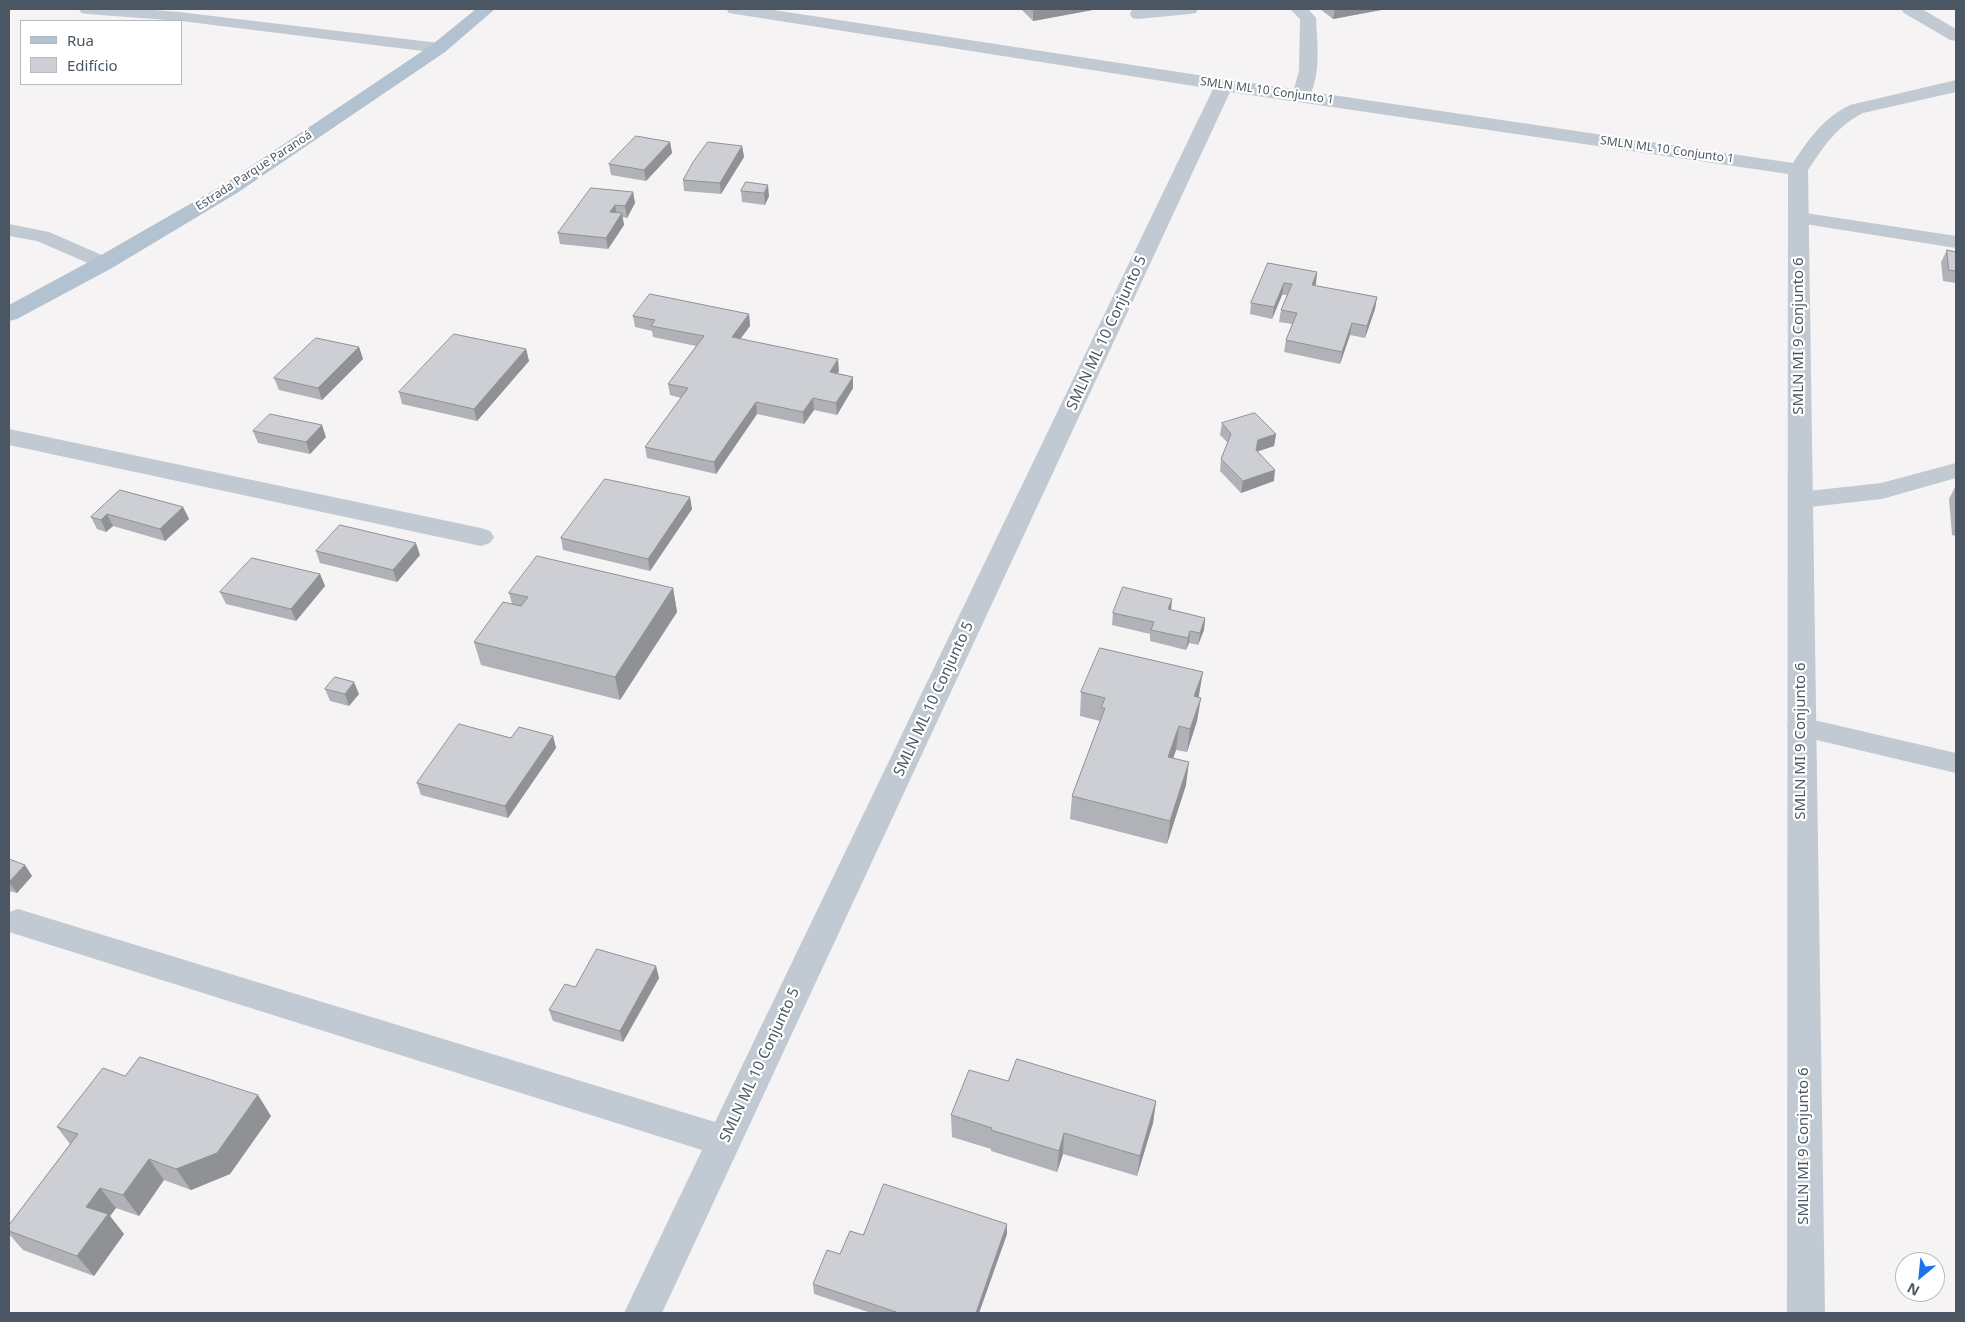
<!DOCTYPE html>
<meta charset="utf-8">
<style>
body{margin:0}
#map{position:relative;width:1965px;height:1322px;overflow:hidden;background:#f5f3f3;font-family:"Noto Sans",sans-serif}
canvas{display:block}
.frame{position:absolute;inset:0;border:10px solid #4a5661;pointer-events:none}
.legend{position:absolute;left:20px;top:20px;width:162px;height:65px;box-sizing:border-box;background:#fff;border:1px solid #b7bbc0;margin:0;padding:6px 9px;list-style:none;font-size:15px;color:#4a5661}
.legend li{display:flex;align-items:center;gap:10px;height:25px}
.legend b{width:25px;border:1px solid #b7bbc0}
.north{position:absolute;left:1895px;top:1252px;width:50px;height:50px;box-sizing:border-box;background:#fff;border:1px solid #b7bbc0;border-radius:50%;rotate:208deg;font-size:14px;font-weight:700;line-height:20px;text-align:center;color:#4a5661}
.north::after{content:'';display:block;margin:auto;width:18px;height:22px;background:#1a73e8;clip-path:polygon(50% 0,100% 100%,50% 72%,0 100%)}
</style>
<div id="map">
<canvas width="1965" height="1322"></canvas>
<div class="frame"></div>
<ul class="legend">
<li><b style="height:6px;background:#b3c2d1"></b>Rua</li>
<li><b style="height:14px;background:#cdcfd5"></b>Edifício</li>
</ul>
<div class="north">N</div>
</div>
<script>
const ctx = document.querySelector('canvas').getContext('2d');
ctx.lineJoin = 'round';
function fill(path, color) { ctx.fillStyle = color; ctx.fill(path, 'evenodd'); }
function stroke(path, color, width, dash) { ctx.strokeStyle = color; ctx.lineWidth = width; ctx.lineCap = dash ? 'butt' : 'round'; ctx.setLineDash(dash || []); ctx.stroke(path); }
function write(font, color, halo, rows, align = 'center') {
  ctx.font = font + ' "Noto Sans",sans-serif'; ctx.lineWidth = 4.5; ctx.setLineDash([]); ctx.textBaseline = 'middle'; ctx.strokeStyle = halo; ctx.fillStyle = color; for (const [text, x, y, turn = 0] of rows) {
    ctx.save(); ctx.translate(x, y); ctx.rotate((+turn || 0) * Math.PI / 180); ctx.textAlign = isNaN(turn) ? turn : align; if (halo) ctx.strokeText(text, 0, 0); ctx.fillText(text, 0, 0); ctx.restore();
  }
}
const service = new Path2D(`
 M79 9H142L179 12 439 43 445 44 448 48 445 52 439 53 181 21 87 14 81 13Z
 M1140 9H1198L1196 13 1190 14 1138 19 1132 18 1130 14 1132 10Z
 M1290 9H1308L1316 18C1317 43 1322 78 1307 100L1301 101 1295 100 1292 96 1299 71 1300 19Z
 M1799 212 1956 236V248L1792 222 1789 218 1792 214Z
 M9 224 49 232 111 259 114 263 111 267 104 269 97 267 37 241 9 236Z
 M1956 463V478L1882 499 1800 508 1792 506 1788 500 1792 494 1800 492 1881 483Z
 M1801 717 1956 753V773L1791 734 1787 727 1791 720Z`);
const minor = new Path2D(`
 M726 9H767L1224 79 1793 163C1809 139 1823 118 1850 105L1956 80V92L1863 113C1837 126 1824 146 1808 170L1825 1313H1787L1788 174 1230 92 662 1313H624L702 1150 9 932V912L18 909 715 1122 1213 89 735 14 729 13Z
 M1901 9H1922L1956 29V41L1950 40 1904 13Z
 M9 429 481 528 490 531 494 537 490 543 481 546 9 445Z`);
const primary = new Path2D(`
 M476 9H495L445 52 237 193 112 268 17 319 9 321V305L96 258 223 185 433 44Z`);
const wall = new Path2D(`
 M1021 9H1098L1033 21Z
 M1320 9H1381V10L1333 19Z
 M670 142 672 153 646 181 611 175 609 164Z
 M742 146 744 157 721 194 684 191 683 180Z
 M746 182 769 196 765 205 742 202 741 191Z
 M633 192 635 203 627 218 622 217 624 225 608 249 560 244 558 233Z
 M1947 250 1956 252V283L1943 281 1941 262Z
 M1268 263 1317 272 1315 286 1377 297 1375 309 1365 338 1350 335 1340 364 1284 352 1286 340 1292 324 1279 322 1281 310 1287 295H1282L1272 319 1250 314 1251 303Z
 M749 314 750 326 740 339 839 371 837 373 853 377V388L837 415 814 410 804 424 757 414 716 474 647 458 645 447 681 398 670 395 668 384 696 346 653 337 652 331 635 327 633 316Z
 M359 347 363 359 322 400 279 390 274 378Z
 M526 349 529 361 477 421 402 404 399 392Z
 M1222 423 1276 434 1274 446 1258 451 1274 481 1241 493 1220 471 1221 459 1228 443 1220 435Z
 M253 431 326 437 310 454 258 443Z
 M1955 487 1956 497V536L1952 535 1949 499Z
 M120 490 183 507 189 519 165 541 113 526 106 532 97 529 91 517Z
 M692 509 650 571 563 550 561 538Z
 M316 551 420 555 397 582 320 563Z
 M320 574 325 586 296 621 226 604 220 592Z
 M673 588 677 612 620 700 481 665 474 642 512 604 509 593Z
 M1171 610 1205 618 1204 630 1198 645 1189 643 1186 650 1150 641V634L1112 625 1113 613Z
 M325 689 359 694 349 706 330 701Z
 M1081 692 1199 695 1197 721 1187 752 1176 750 1173 758 1186 785 1167 844 1070 819 1072 796 1100 721 1080 716Z
 M553 736 556 748 508 818 421 795 417 783 511 738Z
 M9 859 25 865 32 876 17 893 9 891Z
 M656 966 659 978 623 1042 553 1021 549 1010 575 987Z
 M125 1076 271 1116 230 1174 191 1190 164 1180 139 1216 116 1208 110 1216 124 1234 94 1276 23 1250 9 1234V1225L70 1144 57 1127Z
 M1008 1081 1156 1101 1153 1123 1137 1176 1063 1154 1057 1172 991 1151V1149L952 1137 951 1115Z
 M1007 1234 979 1313H871L814 1294 813 1284 840 1254 863 1235Z`);
const shadedWall = new Path2D(`
 M1043 9H1098L1033 21V11Z
 M1335 9H1381V10L1333 19Z
 M670 142 672 153 646 181 644 170Z
 M742 146 744 157 721 194 720 183Z
 M768 185 769 196 765 205 764 193Z
 M633 192 635 203 627 218 625 206Z
 M615 205 617 216 610 212Z
 M622 213 624 225 608 249 606 238Z
 M1317 272 1316 284 1310 297 1312 285Z
 M1284 283 1282 295 1272 319 1274 307Z
 M1377 297 1375 309 1365 338 1367 326Z
 M749 314 750 326 733 349 732 337Z
 M1352 323 1350 335 1340 364 1342 352Z
 M359 347 363 359 322 400 318 388Z
 M526 349 529 361 477 421 474 409Z
 M838 359 839 371 831 384 830 372Z
 M853 377V388L837 415 836 403Z
 M813 398 814 410 804 424 803 412Z
 M756 402 757 414 716 474 714 462Z
 M322 425 326 437 310 454 306 442Z
 M1276 434 1274 446 1256 452 1255 461 1258 440Z
 M1275 470 1274 481 1241 493 1243 481Z
 M690 497 692 509 650 571 648 559Z
 M183 507 189 519 165 541 160 529Z
 M107 514 113 526 106 532 101 520Z
 M416 543 420 555 397 582 393 570Z
 M320 574 325 586 296 621 291 609Z
 M673 588 677 612 620 700 615 677Z
 M1172 599 1171 611 1168 609Z
 M1205 618 1204 630 1198 645 1200 633Z
 M1190 631 1189 643 1186 650 1188 638Z
 M1203 672 1199 695 1191 719 1194 696Z
 M354 682 359 694 349 706 345 694Z
 M1201 698 1197 721 1187 752 1190 729Z
 M1179 726 1176 750 1166 780 1168 757Z
 M553 736 556 748 508 818 505 806Z
 M1189 762 1186 785 1167 844 1170 821Z
 M25 865 32 876 17 893 9 882Z
 M656 966 659 978 623 1042 620 1031Z
 M258 1095 271 1116 230 1174 191 1190 176 1169Z
 M1156 1101 1153 1123 1137 1176 1140 1156Z
 M1064 1133 1063 1154 1057 1172 1059 1151Z
 M149 1159 164 1180 139 1216 123 1195Z
 M100 1188 116 1208 110 1216 124 1234 94 1276 77 1256 86 1207Z
 M1007 1224V1234L979 1313H976Z`);
const building = new Path2D(`
 M1031 9H1043L1033 11Z
 M636 136 670 142 644 170 609 164Z
 M708 142 742 146 720 183 683 180 693 162Z
 M746 182 768 185 764 193 741 191Z
 M591 188 633 192 625 206 615 205 610 212 622 213 606 238 558 233Z
 M1947 250 1956 252V271L1949 270Z
 M1268 263 1317 272 1312 285 1377 297 1367 326 1352 323 1342 352 1286 340 1297 313 1281 310 1292 284 1284 283 1274 307 1251 303Z
 M650 294 749 314 732 337 838 359 830 372 853 377 836 403 813 398 803 412 756 402 714 462 645 447 688 388 668 384 704 336 651 326 655 320 633 316Z
 M454 334 526 349 474 409 399 392Z
 M316 338 359 347 318 388 274 378Z
 M1255 413 1276 434 1258 440 1256 450 1275 470 1243 481 1221 459 1231 434 1222 423Z
 M270 414 322 425 306 442 253 431Z
 M605 479 690 497 648 559 561 538Z
 M120 490 183 507 160 529 107 514 101 520 91 517Z
 M340 525 416 543 393 570 316 551Z
 M537 556 673 588 615 677 474 642 503 602 521 606 528 597 509 593Z
 M252 558 320 574 291 609 220 592Z
 M1123 587 1172 599 1168 609 1205 618 1200 633 1190 631 1188 638 1151 630 1154 622 1113 613Z
 M1100 648 1203 672 1194 696 1201 698 1190 729 1179 726 1168 757 1189 762 1170 821 1072 796 1105 708H1101L1105 698 1081 692Z
 M335 677 354 682 345 694 325 689Z
 M459 724 511 738 519 727 553 736 505 806 417 783Z
 M9 859 25 865 9 882Z
 M597 949 656 966 620 1031 549 1010 565 984 575 987Z
 M140 1057 258 1095 217 1153 176 1169 149 1159 123 1195 100 1188 86 1207 108 1214 77 1256 9 1231V1225L78 1134 57 1127 103 1068 125 1076Z
 M1017 1059 1156 1101 1140 1156 1064 1133 1059 1151 991 1130 992 1128 951 1115 969 1070 1008 1081Z
 M884 1184 1007 1224 976 1313H899L813 1284 827 1250 840 1254 850 1231 863 1235Z`);
const farStreetnames = [
 ["SMLN ML 10 Conjunto 1",1267,91,8],
 ["SMLN ML 10 Conjunto 1",1667,150,8],
 ["Estrada Parque Paranoá",254,171,-33]
];
const streetNames = [
 ["SMLN ML 10 Conjunto 5",1107,333,-65],
 ["SMLN MI 9 Conjunto 6",1799,336,-90],
 ["SMLN ML 10 Conjunto 5",934,699,-65],
 ["SMLN MI 9 Conjunto 6",1801,741,-90],
 ["SMLN ML 10 Conjunto 5",760,1065,-65],
 ["SMLN MI 9 Conjunto 6",1804,1146,-90]
];
fill(service, '#c1cad2');
fill(minor, '#c1cad2');
fill(primary, '#b3c2d1');
fill(wall, '#b0b2b7');
fill(shadedWall, '#909195');
fill(building, '#cdcfd5');
stroke(building, '#909195', 1);
write('12px', '#4a5661', '#fff', farStreetnames);
write('15px', '#4a5661', '#fff', streetNames);
</script>
